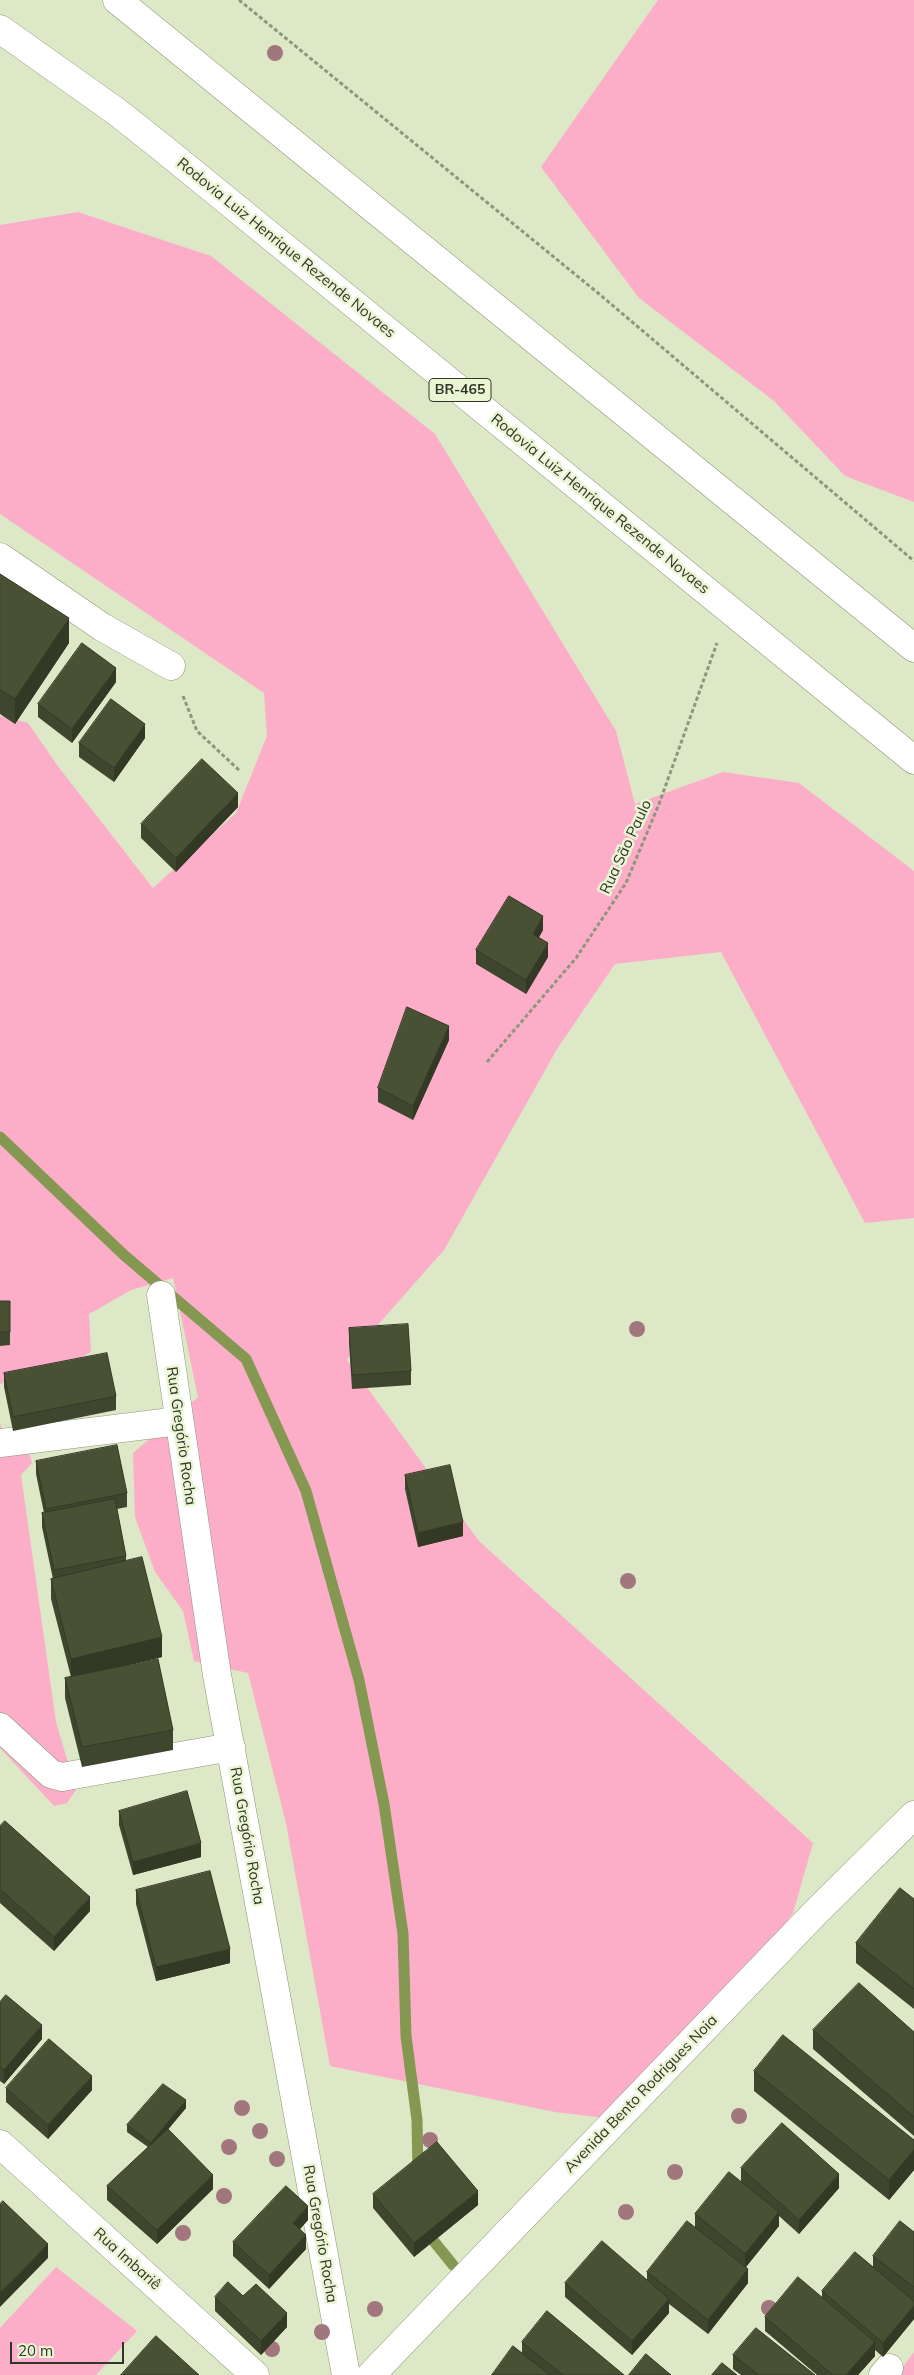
<!DOCTYPE html>
<meta charset="utf-8">
<style>
body{margin:0}
#map{position:relative;width:914px;height:2375px;overflow:hidden;background:#dde8c7;font-family:Mulish,sans-serif}
canvas{display:block}
.scale{position:absolute;left:10px;top:2342px;width:114px;height:22px;box-sizing:border-box;border:2px solid #313528;border-top:0;padding-left:6px;font-size:15px;line-height:18px;white-space:nowrap;color:#313528;-webkit-text-stroke:4px #eaf5d4;paint-order:stroke}
</style>
<div id="map">
<canvas width="914" height="2375"></canvas>
<div class="scale">20 m</div>
</div>
<script>
const ctx = document.querySelector('canvas').getContext('2d');
ctx.lineJoin = 'round';
function fill(path, color) { ctx.fillStyle = color; ctx.fill(path, 'evenodd'); }
function stroke(path, color, width, dash) { ctx.strokeStyle = color; ctx.lineWidth = width; ctx.lineCap = dash ? 'butt' : 'round'; ctx.setLineDash(dash || []); ctx.stroke(path); }
function write(font, color, halo, rows, align = 'center') {
  ctx.font = font + ' Mulish,sans-serif'; ctx.lineWidth = 5; ctx.setLineDash([]); ctx.textBaseline = 'middle'; ctx.strokeStyle = halo; ctx.fillStyle = color; for (const [text, x, y, turn = 0] of rows) {
    ctx.save(); ctx.translate(x, y); ctx.rotate((+turn || 0) * Math.PI / 180); ctx.textAlign = isNaN(turn) ? turn : align; if (halo) ctx.strokeText(text, 0, 0); ctx.fillText(text, 0, 0); ctx.restore();
  }
}
const green = new Path2D(`
 M658 0H914V502L845 476 774 401 639 298 541 167Z
 M78 212 211 256 435 434 616 731 635 804 723 772 799 783 914 871V1218L865 1223 721 952 615 964 557 1049 444 1250 347 1360 479 1541 813 1843 793 1913 753 1967 605 2118 555 2112 330 2066 286 1823 248 1673 194 1661 183 1611 155 1572 135 1517 133 1453 198 1397 173 1278 131 1290 89 1314 91 1352 72 1363 0 1384V716L28 723 60 769 153 888 236 813 267 736 264 693 0 514V225Z
 M0 1422 5 1442 29 1451 32 1463 21 1475 56 1722 76 1790 67 1803 54 1806 0 1748Z
 M56 2267 137 2331 96 2375H0V2328Z
 M914 2352V2375H897Z`);
const stream = new Path2D(`
 M0 1137 124 1255 246 1359 306 1491 359 1680 384 1804 403 1934 406 2036 417 2120 418 2173
 M426 2228 428 2234 453 2265`);
const path = new Path2D(`
 M239 0 598 293 914 561
 M183 696 197 731 240 771
 M487 1062 576 958 626 883 659 804 717 643`);
const minor = new Path2D(`
 M0 557 102 627 171 666
 M161 1295 217 1675 346 2375
 M0 1443 179 1421
 M0 1727 51 1774 62 1777 231 1747
 M0 2144 255 2375
 M883 2375 889 2368`);
const tertiary = new Path2D(`
 M371 2375 815 1913 914 1815`);
const trunk = new Path2D(`
 M117 0 914 648
 M0 29 117 112 160 146 914 760`);
const trees = [
 [275,53],
 [637,1329],
 [628,1581],
 [242,2108],
 [739,2116],
 [260,2131],
 [430,2140],
 [229,2147],
 [277,2159],
 [675,2172],
 [224,2196],
 [626,2212],
 [183,2233],
 [769,2308],
 [375,2309],
 [322,2332],
 [272,2349]
];
const wall = new Path2D(`
 M0 574 69 643 15 724 0 714Z
 M116 682 72 743 38 717V704Z
 M145 738 114 782 79 757V743Z
 M238 807 176 872 141 838V824Z
 M543 930 539 937 548 957 526 994 476 964V950Z
 M449 1040 413 1120 378 1102V1088Z
 M0 1301H10V1345L0 1346Z
 M349 1328 411 1371V1385L352 1389 349 1342Z
 M4 1373 116 1396V1410L13 1431 4 1387Z
 M36 1461 127 1493V1507L117 1509 126 1556V1560L162 1657 128 1665 173 1730V1750L82 1767 65 1698V1678L71 1677 51 1599V1579H53L42 1527V1513H44L36 1474Z
 M405 1475 463 1536 418 1547 405 1489Z
 M119 1811 201 1857 133 1875 119 1825Z
 M0 1826 90 1911 54 1951 0 1903Z
 M136 1890 230 1963 156 1981 136 1904Z
 M914 1899V2009L856 1963V1943Z
 M0 2002 42 2039 4 2084 0 2081Z
 M813 2030 914 2032V2136L813 2049Z
 M754 2071 914 2140V2170L889 2200 754 2091Z
 M6 2088 92 2090 48 2139 6 2102Z
 M186 2108 168 2129 213 2189 157 2244 107 2200V2186L148 2147 127 2132V2125Z
 M741 2168 839 2188 799 2234 779 2216V2226L746 2267 748 2283 708 2334 669 2304V2313L632 2355 565 2297V2283L647 2280V2272L695 2227V2214L741 2182Z
 M373 2194 478 2205 414 2257 373 2208Z
 M308 2220 300 2229 306 2249 269 2289 233 2256V2242Z
 M914 2232V2319L883 2357 875 2350V2356L858 2375H817L765 2331V2317L822 2297V2291L873 2267V2256Z
 M243 2296 287 2327 261 2355 215 2311V2297Z
 M522 2342 624 2375H492L522 2353Z
 M733 2355 815 2375H741L733 2369Z`);
const shadedWall = new Path2D(`
 M69 618V643L15 724V699Z
 M116 668V682L72 743V729Z
 M145 724V738L114 782V768Z
 M238 793V807L176 872V858Z
 M543 916V930L533 948V934Z
 M548 943V957L526 994V980Z
 M449 1026V1040L413 1120V1106Z
 M463 1522V1536L418 1547V1533Z
 M162 1637V1657L71 1679V1659Z
 M201 1843V1857L133 1875V1862Z
 M90 1897V1911L54 1951V1937Z
 M230 1949V1963L156 1981V1967Z
 M42 2025V2039L4 2084V2070Z
 M92 2076V2090L48 2139V2125Z
 M186 2100V2108L151 2150V2143Z
 M914 2150V2170L889 2200V2180Z
 M839 2174V2188L799 2234V2220Z
 M213 2175V2189L157 2244V2230Z
 M478 2191V2205L414 2257V2243Z
 M308 2206V2220L293 2237V2223Z
 M779 2212V2226L745 2268V2254Z
 M306 2235V2249L269 2289V2275Z
 M48 2244V2258L0 2307V2293Z
 M748 2269V2283L708 2334V2320Z
 M669 2299V2313L632 2355V2341Z
 M914 2306V2319L883 2357V2343Z
 M287 2313V2327L261 2355V2341Z
 M875 2342V2356L858 2375H846Z`);
const building = new Path2D(`
 M0 574 69 618 15 699 0 690Z
 M82 643 116 668 72 729 38 704Z
 M111 699 145 724 114 768 79 743Z
 M202 759 238 793 176 858 141 824Z
 M509 896 543 916 533 934 548 943 526 980 476 950Z
 M407 1007 449 1026 413 1106 378 1088Z
 M0 1301H10V1332H0Z
 M408 1324 411 1371 352 1375 349 1328Z
 M107 1353 116 1396 13 1417 4 1373Z
 M117 1445 127 1493 46 1509 36 1461Z
 M450 1465 463 1522 418 1533 405 1475Z
 M115 1499 126 1556 54 1570 42 1513Z
 M142 1557 162 1637 71 1659 51 1579Z
 M158 1659 173 1730 82 1747 65 1678Z
 M187 1791 201 1843 133 1862 119 1811Z
 M5 1821 90 1897 54 1937 0 1889V1826Z
 M210 1871 230 1949 156 1967 136 1890Z
 M900 1888 914 1899V1989L856 1943Z
 M859 1983 914 2032V2117L813 2030Z
 M6 1995 42 2025 4 2070 0 2067V2002Z
 M783 2035 914 2140V2150L889 2180 754 2071Z
 M49 2039 92 2076 48 2125 6 2088Z
 M163 2084 186 2100 151 2143 127 2125Z
 M782 2123 839 2174 799 2220 741 2168Z
 M168 2129 213 2175 157 2230 107 2186Z
 M437 2142 478 2191 414 2243 373 2194Z
 M729 2172 779 2212 745 2254 695 2214Z
 M286 2186 308 2206 293 2223 306 2235 269 2275 233 2242Z
 M3 2201 48 2244 0 2293V2204Z
 M687 2221 748 2269 708 2320 647 2272Z
 M900 2221 914 2232V2287L873 2256Z
 M602 2241 669 2299 632 2341 565 2283Z
 M855 2252 914 2301V2306L883 2343 822 2291Z
 M798 2277 875 2342 846 2375H833L765 2317Z
 M228 2282 243 2296 256 2284 287 2313 261 2341 215 2297Z
 M547 2311 624 2375H563L522 2342Z
 M756 2328 815 2375H759L733 2355Z
 M156 2336 199 2375H121Z
 M513 2346 550 2375H492Z
 M646 2354 671 2375H629Z
 M722 2363 737 2375H712Z`);
const shields = [
 [460,390,62]
];
const shieldNames = [
 ["BR-465",460,390]
];
const streetNames = [
 ["Rodovia Luiz Henrique Rezende Novaes",286,248,39],
 ["Rodovia Luiz Henrique Rezende Novaes",600,504,39],
 ["Rua São Paulo",626,847,-65],
 ["Rua Gregório Rocha",181,1436,82],
 ["Rua Gregório Rocha",247,1836,80],
 ["Avenida Bento Rodrigues Noia",641,2094,-46],
 ["Rua Gregório Rocha",320,2234,80],
 ["Rua Imbariê",127,2259,42]
];
fill(green, '#fcadc8');
stroke(stream, '#849851', 11);
stroke(minor, '#8c9677', 29);
stroke(tertiary, '#8c9677', 29);
stroke(trunk, '#8c9677', 29);
stroke(path, '#8e967e', 3, [4, 2.5]);
stroke(minor, '#fff', 28);
stroke(tertiary, '#fff', 28);
stroke(trunk, '#fff', 28);
ctx.fillStyle = '#a1767d';
for (const [x, y] of trees) { ctx.beginPath(); ctx.arc(x, y, 8, 0, 2 * Math.PI); ctx.fill(); }
fill(wall, '#3f462e');
fill(shadedWall, '#333925');
fill(building, '#495135');
stroke(building, '#333925', 1);
for (const [x, y, w] of shields) { const box = new Path2D(); box.roundRect(x - w / 2, y - 11.5, w, 23, 4); ctx.fillStyle = '#eaf5d4'; ctx.fill(box); stroke(box, '#313528', 1); }
write('bold 14px', '#313528', null, shieldNames);
write('15px', '#313528', '#eaf5d4', streetNames);
</script>
